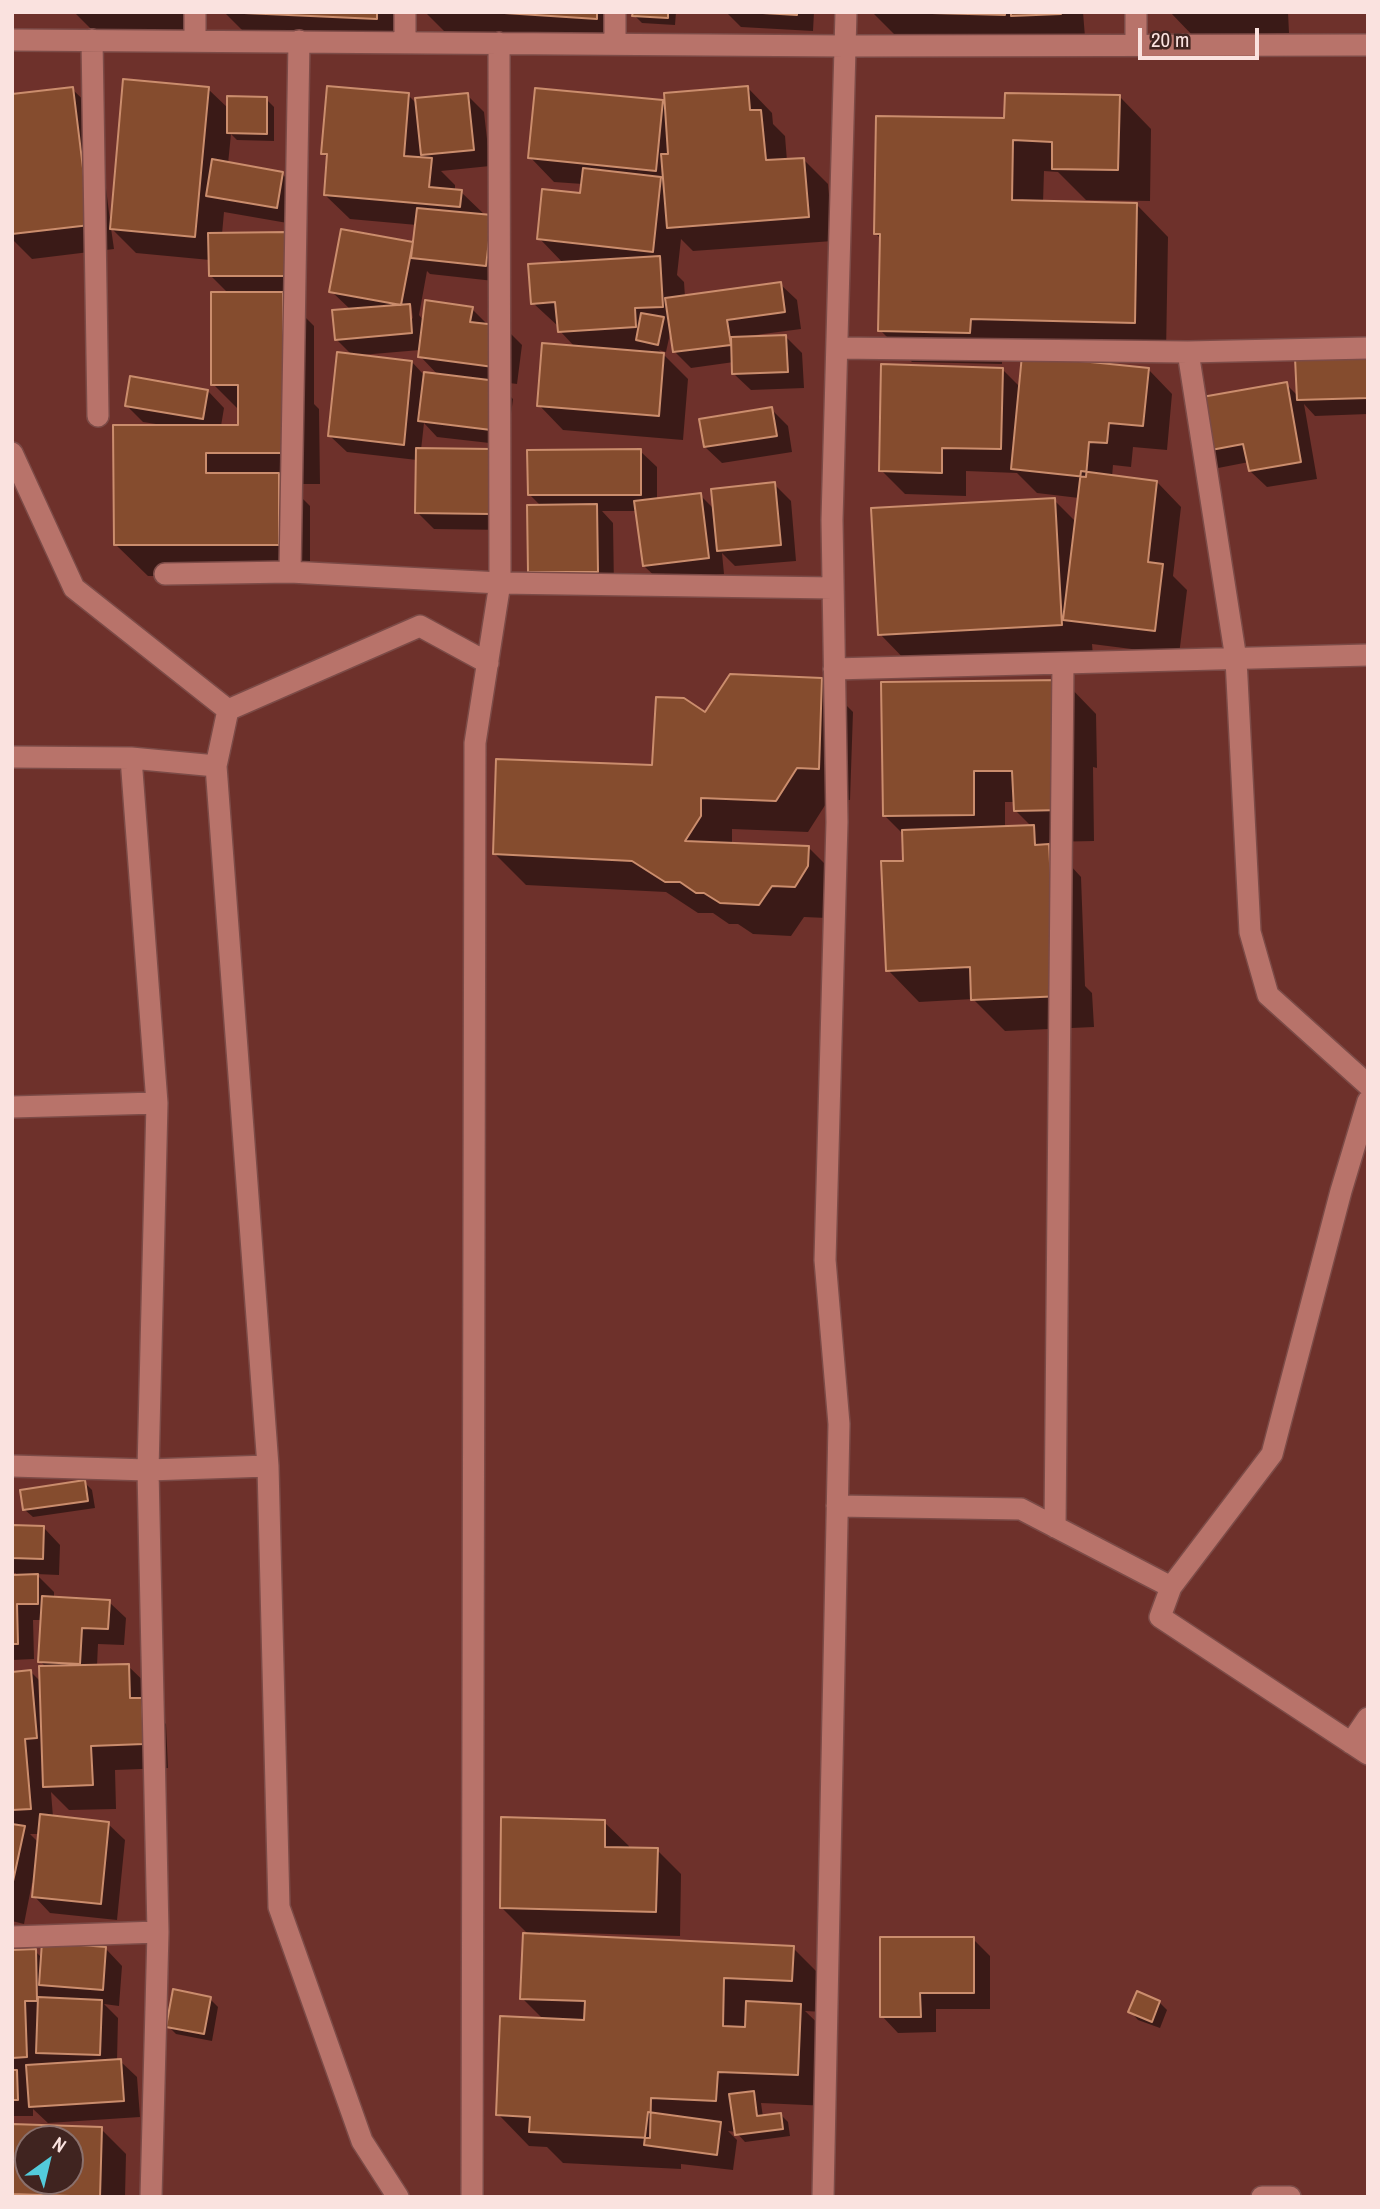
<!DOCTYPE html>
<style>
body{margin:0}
#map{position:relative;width:1380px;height:2209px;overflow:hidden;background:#6e312b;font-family:"Archivo Narrow",sans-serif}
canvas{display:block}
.frame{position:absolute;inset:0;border:14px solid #fae2df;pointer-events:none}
.north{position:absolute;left:14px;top:2125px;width:70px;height:70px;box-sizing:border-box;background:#402420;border:2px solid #8a706c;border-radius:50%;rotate:34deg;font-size:19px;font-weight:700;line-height:28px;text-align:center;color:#fae2df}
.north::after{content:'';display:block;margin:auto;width:24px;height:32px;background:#53cbdb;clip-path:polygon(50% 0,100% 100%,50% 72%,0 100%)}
.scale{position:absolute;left:1138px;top:28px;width:121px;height:32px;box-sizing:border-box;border:4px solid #fae2df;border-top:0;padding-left:9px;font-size:21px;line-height:24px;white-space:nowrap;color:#fae2df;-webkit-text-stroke:5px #402420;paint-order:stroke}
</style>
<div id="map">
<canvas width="1380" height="2209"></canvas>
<div class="frame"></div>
<div class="north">N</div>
<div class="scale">20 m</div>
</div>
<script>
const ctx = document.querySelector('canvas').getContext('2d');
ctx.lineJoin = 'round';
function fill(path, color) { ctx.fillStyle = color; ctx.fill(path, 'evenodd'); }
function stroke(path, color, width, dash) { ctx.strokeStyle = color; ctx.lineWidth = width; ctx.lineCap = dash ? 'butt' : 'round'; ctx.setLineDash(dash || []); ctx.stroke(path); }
const shadow = new Path2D(`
 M74 12H199L198 36 93 31Z
 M224 12H402L401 43 249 37Z
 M425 12H622L621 43 444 31Z
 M634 12H676L675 25 642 23 634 15Z
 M726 12H814L813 31 741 27Z
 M872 12H1083L1085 37 902 42Z
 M1170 12H1288L1289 33 1194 37Z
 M748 88 772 113 773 124 785 136 787 161 804 160 828 184 833 241 693 251 681 239 677 275 684 282 685 297 780 284 797 300 801 329 748 336V338L786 337 802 353 804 388 751 390 734 374V362L691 368 674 351 671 329 666 352 659 350 688 379 683 440 563 430 539 405 575 347 560 331 559 327 533 303 564 264 539 238 582 195 583 184 554 182 530 157 662 102 667 106Z
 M72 89 97 113 110 221 208 89 229 109 266 99 274 107V141L237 140 231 134 228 164 282 174 299 190 293 224 224 212 222 234H286L303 292H280L314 326V404L319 409 320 484H288L310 506V577L148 576 116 545 156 424 143 422 126 405 208 391 224 408 221 426H239V410L213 384 229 294 210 275V260L136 253 111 228 114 249 32 259 12 239V96Z
 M408 95 417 104 467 95 484 112 490 166 441 171 455 185V191L461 192 486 216 503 282 430 274 427 271 419 315 424 321 472 309 489 326 505 328 522 345 517 384 494 381 513 399 507 445 437 437 424 423 421 450 507 530 434 529 417 512V460L347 452 330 436 353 356 336 339 351 310 331 291 342 231 415 244 417 225 350 219 325 195 328 158 323 153ZM411 304 413 319 409 315 408 305ZM420 350V356L439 376 423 374 412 362 361 357V355Z
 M1120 97 1151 129 1150 201 1086 200 1058 172 1044 171 1043 203 1137 205 1168 237 1166 354 1002 350V364L912 362 880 330 882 240 875 233 1006 120Z
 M1368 358V414L1315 416 1304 404 1317 479 1267 487 1250 471 1249 462 1213 469 1196 452 1286 384 1298 396Z
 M1002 369 1021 388 1148 369 1172 394 1167 450 1133 447 1131 467 1113 465 1112 477 1157 482 1181 507 1173 576 1187 590 1179 655 1092 644 1093 656 911 666 880 634 1054 500 1076 522 1079 498 1037 493 1017 473 966 471V496L905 494 881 470Z
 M771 409 788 426 792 452 722 463 705 447Z
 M640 451 657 467V500L700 495 715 510 774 484 791 501 796 561 735 566 722 553 724 574 661 582 644 566 637 511H602L613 523 614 588H546L529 572 541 506 530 495Z
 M821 680 853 712 850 800 829 799 808 832 732 829V844L808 847 840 879 827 918 804 917 791 936 753 934 738 924H729L713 913H698L666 892 526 885 494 853 654 767 706 714Z
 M1065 682 1096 714 1097 768 1093 767 1094 841 1049 842 1081 877 1085 986 1092 993 1094 1027 1005 1031 973 999 919 1002 888 970 905 862 904 835 884 815ZM1005 802H1015V810L1032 827 1005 828Z
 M84 1482 92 1490 95 1508 33 1517 25 1510Z
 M12 1527 44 1528 60 1545 59 1575 36 1574 54 1592V1599L109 1602 126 1618 124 1645 98 1644 97 1666H128L153 1690V1712L166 1724 168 1768 115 1770 116 1809 69 1810 51 1792 53 1817 108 1824 125 1840 117 1920 50 1913 34 1896 35 1884 32 1883 24 1924 12 1921V1673L31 1672 41 1682 47 1668 40 1661 42 1620H33L34 1659 12 1660V1576H16V1573H12ZM30 1834H40L39 1843Z
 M604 1822 629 1846V1849L657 1850 681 1874 680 1936 540 1932V1936L793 1948 825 1980 824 2012 805 2011 832 2037 829 2106 761 2103 763 2117 780 2114 788 2122 790 2136 745 2142 736 2132 728 2131 737 2140 733 2170 681 2164V2169L563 2163 547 2147 529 2146 498 2114 544 2020 522 1998 529 1935 501 1907Z
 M973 1939 990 1956V2009H936V2032L898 2033 882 2016Z
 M106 1949 122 1966 119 2006 104 2004 118 2018 117 2061H120L137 2077 140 2117 48 2123 33 2109V2116H12V1952L35 1951 42 1958Z
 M210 1999 218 2007 212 2041 176 2034 168 2026Z
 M1159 2002 1167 2010 1160 2028 1138 2020 1131 2012Z
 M12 2126 101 2129 126 2154 125 2197H12ZM28 2139H70V2181H28Z`);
const building = new Path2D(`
 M222 12H377V19Z
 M489 12H597V19Z
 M633 12H668V18L632 16Z
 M746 12H797V15Z
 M896 12H1005V15Z
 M1011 12H1061V14L1011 16Z
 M123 79 209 87 195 237 110 229Z
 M327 86 409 93 404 156 432 158 429 187 462 190 460 207 324 195 327 154H321Z
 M748 86 750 110H761L766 160 804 158 809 217 667 228 661 154H668L664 93Z
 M73 87 90 225 12 234V94Z
 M535 88 663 100 656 171 528 158Z
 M468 93 474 150 421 155 415 98Z
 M1005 93 1120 95 1118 170 1052 169V142L1013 140 1012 200 1137 203 1135 323 971 319 970 333 878 331 880 234H874L876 116 1004 118Z
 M227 96 267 97V134L227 133Z
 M212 159 283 172 277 208 206 196Z
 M583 168 661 177 653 252 537 239 542 189 580 193Z
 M417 208 492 215 486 266 411 258Z
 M341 229 413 242 401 305 329 292Z
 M287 232V276H209L208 233Z
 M660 256 663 307 635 308 636 327 558 332 555 302 531 304 528 264Z
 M781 282 785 312 727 320 731 345 673 352 665 298Z
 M211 292H283V375L289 453H206V473H279V545H114L113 425H238V385H211Z
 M425 300 473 307 470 322 506 326 501 368 418 357Z
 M410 304 412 333 335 340 332 310Z
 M641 313 664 317 658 345 636 340Z
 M786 335 788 372 732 374 731 337Z
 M542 343 664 353 659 416 537 406Z
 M337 352 412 361 404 445 328 436Z
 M1022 355 1149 368 1143 426 1109 423 1107 443 1089 442 1086 477 1011 469Z
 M1368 356V398L1297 400 1295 358Z
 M881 364 1003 368 1001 449 942 448V473L879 471Z
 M424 372 497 381 491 430 418 421Z
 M130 376 208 390 203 419 125 406Z
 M1287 382 1301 462 1249 471 1243 444 1195 453 1185 400Z
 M772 407 777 436 704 447 699 419Z
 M416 448 492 449 491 514 415 513Z
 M641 449V495H528L527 450Z
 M1081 471 1157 481 1148 562 1163 564 1155 631 1063 620Z
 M775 482 781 545 717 551 711 489Z
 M701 493 709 558 643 566 634 501Z
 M1055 498 1062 625 878 635 871 508Z
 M597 504 598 572H528L527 505Z
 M730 674 822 678 819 769 797 768 776 801 701 798V816L685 841 809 846 808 866 795 887 772 886 759 905 720 903 704 893H696L680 882H665L632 861 493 854 496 759 652 765 656 697 684 698 705 712Z
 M1065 680 1063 810 1014 811 1012 771H974V815L883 816 881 682Z
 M1034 825 1035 845 1049 844 1055 959 1063 996 971 1000 970 967 886 971 881 861H903L902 830Z
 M85 1480 88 1501 23 1510 20 1490Z
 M12 1525 44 1526 43 1559 12 1558Z
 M38 1574V1604H17L18 1644H12V1575Z
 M42 1596 110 1600 108 1629 82 1628 80 1664 38 1662Z
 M129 1664 130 1698H142L144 1744 91 1746 93 1785 43 1787 39 1666Z
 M31 1670 37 1738 25 1739 31 1809 12 1810V1672Z
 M40 1814 109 1822 101 1904 32 1897Z
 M501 1817 605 1820V1847L658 1848 656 1912 500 1908Z
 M12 1824 25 1826 12 1886Z
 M523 1933 794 1946 792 1981 724 1978 723 2026 745 2027 746 2001 801 2004 798 2075 718 2072 716 2101 651 2098 650 2138 529 2132 530 2117 496 2115 500 2016 584 2020 585 2001 520 1999Z
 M880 1937H974V1993H920L921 2017H880Z
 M42 1942 106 1947 103 1990 39 1985Z
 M36 1949 37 2001H25L27 2057 12 2058V1950Z
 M173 1989 211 1997 204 2034 166 2027Z
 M1137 1991 1160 2001 1152 2022 1128 2012Z
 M38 1997 102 2000 100 2055 36 2053Z
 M121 2059 124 2101 29 2107 26 2065Z
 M12 2070H17L18 2100H12Z
 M754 2091 757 2116 781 2113 783 2129 735 2135 729 2094Z
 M648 2112 721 2122 717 2155 644 2145Z
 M12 2124 102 2127 100 2197 12 2194ZM28 2139H70V2181H28Z`);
const minor = new Path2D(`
 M195 12V41
 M12 40 846 46 1368 45
 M92 40 98 416
 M405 43V12
 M615 44V12
 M1136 45V12
 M837 348 1188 352 1368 348
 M1188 352 1236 659 1250 932 1268 995 1368 1085
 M12 453 74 588 228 710 420 626 488 663
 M290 572 299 41
 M165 574 290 572 500 583 833 588
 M834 669 1368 655
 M228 710 216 766 268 1466 279 1907 362 2141 398 2197
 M12 757 131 758 216 766
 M131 758 157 1103 148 1470 158 1932 151 2197
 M12 1107 157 1103
 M12 1466 148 1470 268 1466
 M837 1506 1021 1509 1171 1587 1272 1454 1341 1191 1368 1101
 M1055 1527 1063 663
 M1171 1587 1160 1617 1368 1754
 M1351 1743 1368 1718
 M12 1937 158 1932
 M472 2197 475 743 500 583 499 43
 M823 2197 839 1424 825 1260 837 822 832 520 846 12
 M1262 2197H1290`);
fill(shadow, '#0007');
fill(building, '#854c2e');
stroke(building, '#cb8d6d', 2);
stroke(minor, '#7c4b47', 24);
stroke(minor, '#b8736a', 21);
</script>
